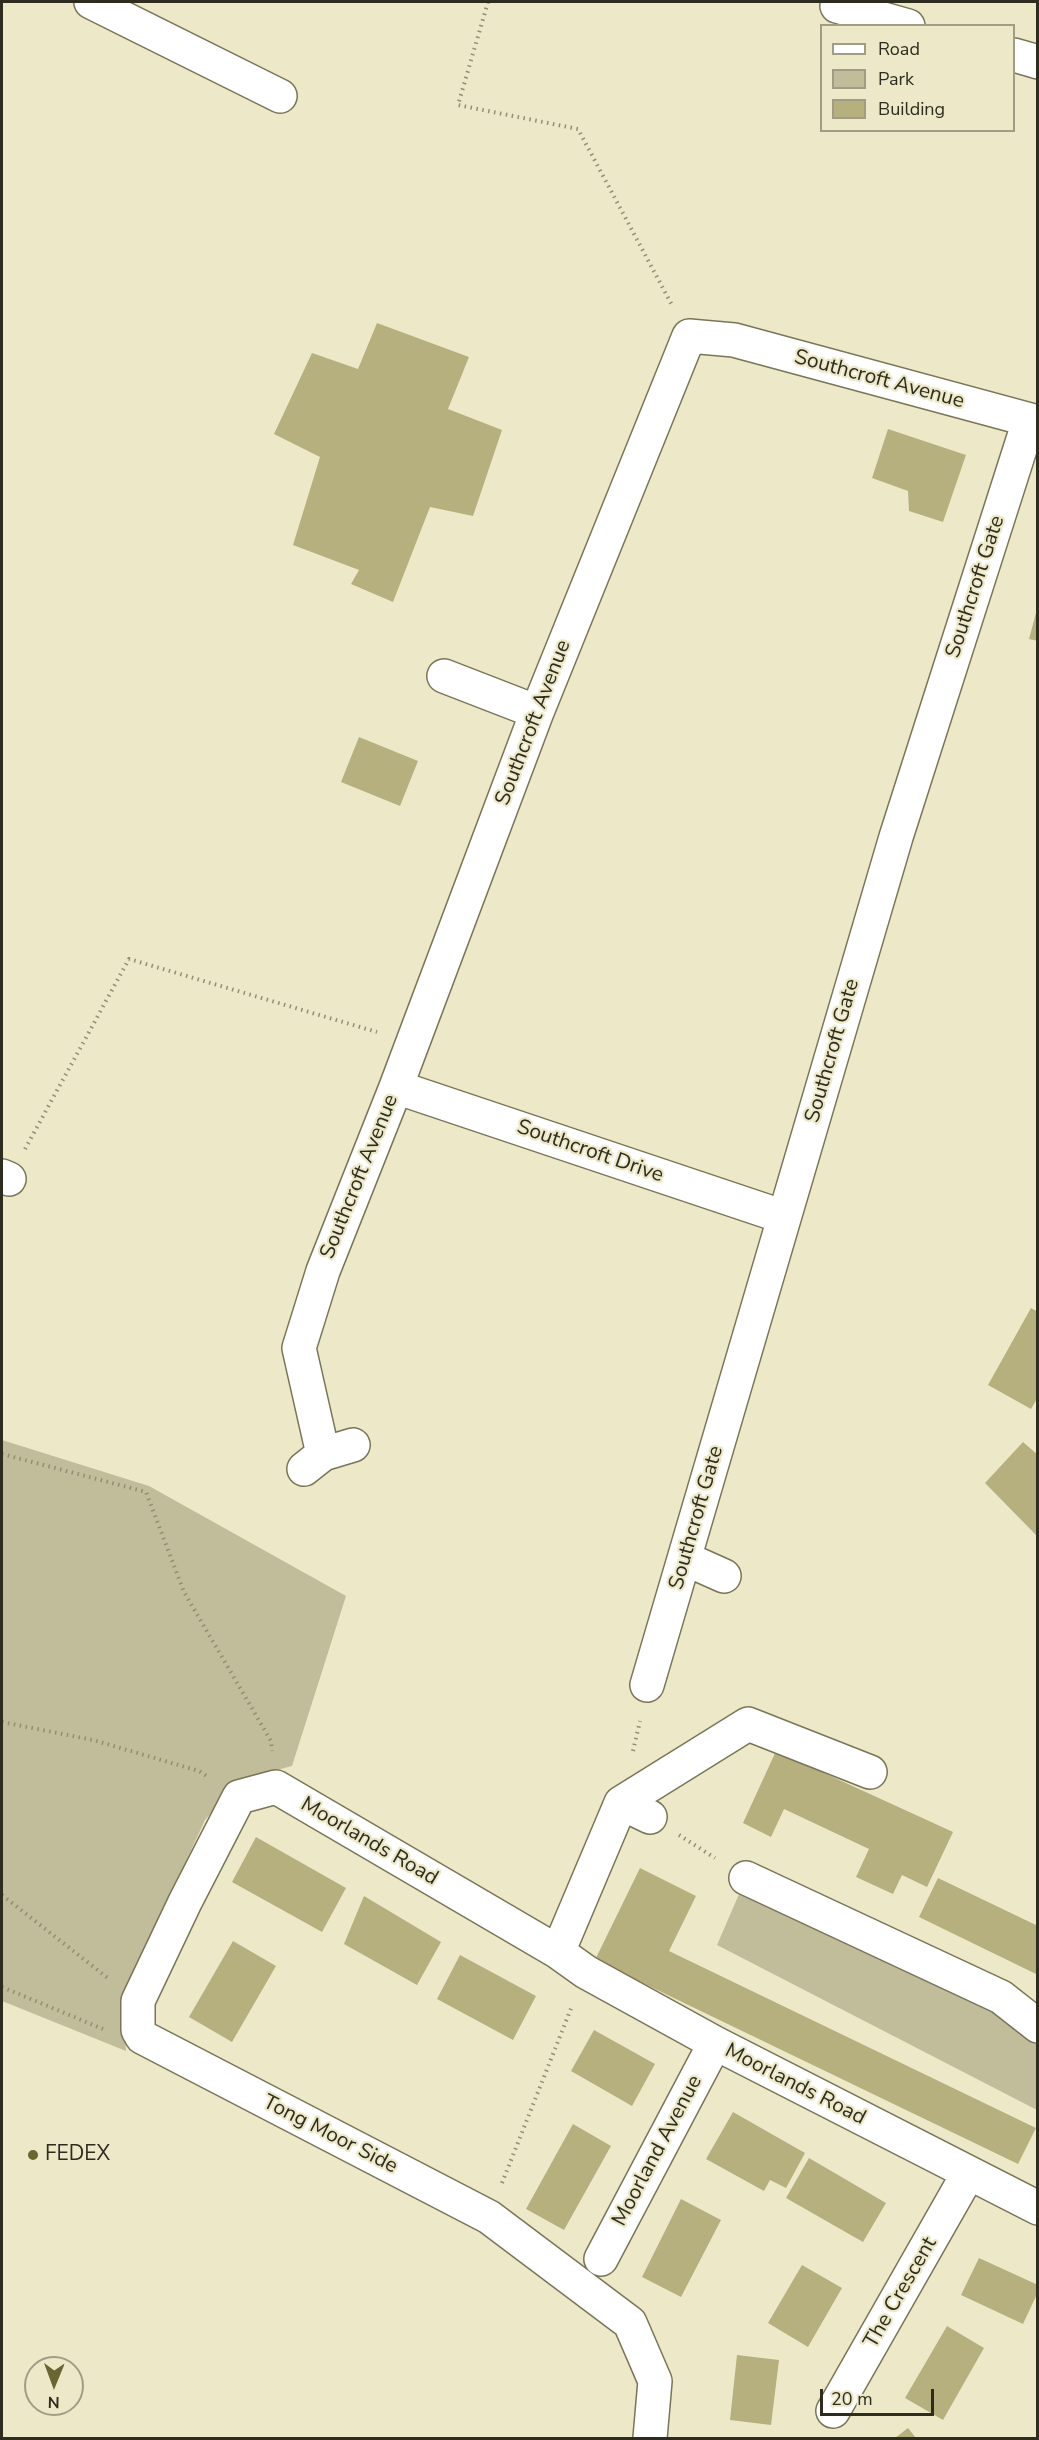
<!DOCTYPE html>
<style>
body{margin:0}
#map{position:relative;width:1039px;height:2440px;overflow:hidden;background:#ede9c8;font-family:"Nunito Sans",sans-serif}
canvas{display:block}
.frame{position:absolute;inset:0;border:3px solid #2d2c1f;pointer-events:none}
.legend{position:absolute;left:820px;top:24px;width:195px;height:108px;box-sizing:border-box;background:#ede9c8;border:2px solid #a09d84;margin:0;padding:8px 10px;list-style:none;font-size:18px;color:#2d2c1f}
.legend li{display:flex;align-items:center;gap:12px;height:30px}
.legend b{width:30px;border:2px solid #a09d84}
.north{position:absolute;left:24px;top:2356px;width:60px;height:60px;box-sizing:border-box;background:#ede9c8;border:2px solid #a09d84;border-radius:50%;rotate:181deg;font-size:16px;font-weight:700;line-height:24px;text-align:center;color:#2d2c1f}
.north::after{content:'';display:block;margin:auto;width:21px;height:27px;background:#6b6531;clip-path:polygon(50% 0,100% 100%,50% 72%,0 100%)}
.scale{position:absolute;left:820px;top:2389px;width:114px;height:27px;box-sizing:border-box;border:3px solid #2d2c1f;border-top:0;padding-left:8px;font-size:18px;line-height:21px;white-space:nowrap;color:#2d2c1f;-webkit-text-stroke:4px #ede9c8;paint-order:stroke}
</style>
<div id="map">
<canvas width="1039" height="2440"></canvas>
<div class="frame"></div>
<ul class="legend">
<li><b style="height:8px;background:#fff"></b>Road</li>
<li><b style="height:16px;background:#c1bd9a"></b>Park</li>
<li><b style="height:16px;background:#b6b07f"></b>Building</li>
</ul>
<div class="north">N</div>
<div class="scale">20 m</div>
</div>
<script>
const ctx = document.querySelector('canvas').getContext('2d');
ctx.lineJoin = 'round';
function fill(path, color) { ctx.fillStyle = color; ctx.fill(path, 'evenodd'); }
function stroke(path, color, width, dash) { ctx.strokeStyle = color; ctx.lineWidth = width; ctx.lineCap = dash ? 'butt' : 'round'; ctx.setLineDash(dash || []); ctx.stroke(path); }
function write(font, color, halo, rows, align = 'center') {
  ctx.font = font + ' "Nunito Sans",sans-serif'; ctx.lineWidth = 4.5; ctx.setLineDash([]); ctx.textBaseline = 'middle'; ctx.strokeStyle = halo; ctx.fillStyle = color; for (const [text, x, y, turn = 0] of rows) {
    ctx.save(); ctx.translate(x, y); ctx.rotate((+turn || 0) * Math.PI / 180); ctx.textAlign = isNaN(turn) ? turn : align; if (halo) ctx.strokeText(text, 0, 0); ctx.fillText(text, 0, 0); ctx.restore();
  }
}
const green = new Path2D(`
 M2 1440 149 1486 346 1596 292 1766 239 1780 205 1820 123 1998 126 2051 2 2001Z
 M746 1878 1037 2026V2110L717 1945Z`);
const building = new Path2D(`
 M377 323 469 357 448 409 502 430 473 516 430 507 393 602 351 584 359 570 293 545 320 457 274 434 312 353 358 369Z
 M888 429 966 455 943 522 909 511 908 491 872 478Z
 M1037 609H1038V641L1029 639Z
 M359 737 418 761 400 806 341 782Z
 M1031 1308 1038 1312V1397L1031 1409 988 1385Z
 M1023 1442 1038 1455 1036 1535 985 1483Z
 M776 1751 953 1832 927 1887 902 1875 893 1894 856 1877 869 1849 784 1809 771 1837 743 1823Z
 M256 1837 346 1888 322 1932 232 1882Z
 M640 1868 696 1896 669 1951 1036 2128 1018 2164 595 1960Z
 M938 1878 1038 1926V1975L919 1917Z
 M364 1896 441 1942 417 1985 344 1944Z
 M233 1941 276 1966 232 2042 189 2017Z
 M460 1955 536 1996 513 2040 437 1999Z
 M594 2030 655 2064 632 2106 571 2071Z
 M733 2112 805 2153 786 2188 770 2180 764 2191 706 2159Z
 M573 2124 611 2146 564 2230 526 2209Z
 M809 2158 886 2203 863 2242 786 2198Z
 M681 2199 721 2220 681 2297 642 2277Z
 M979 2258 1038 2285V2292L1023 2324 961 2295Z
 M802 2265 842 2288 808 2347 768 2323Z
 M947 2326 984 2348 943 2420 905 2398Z
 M737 2355 779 2360 771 2425 730 2420Z
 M908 2428 916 2438H895Z`);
const path = new Path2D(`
 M488 2 458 105 578 129 673 307
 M25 1149 129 959 377 1032
 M2 1454 146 1492 184 1592 271 1741 272 1751
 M2 1722 93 1740 199 1771 208 1777
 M633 1751 640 1721
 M679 1835 715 1858
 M2 1895 109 1979
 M2 1987 103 2029
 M502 2183 572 2006`);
const minor = new Path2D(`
 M91 2 280 96
 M837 6 908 26
 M1014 55 1038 62
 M444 676 537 712
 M396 1087 784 1217
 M2 1176 9 1179
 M323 1454 299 1348 323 1271 396 1087 537 712 689 336 734 340 1038 422
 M304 1469 323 1454 353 1445
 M686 1559 724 1576
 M647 1685 896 837 1029 421
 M621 1803 748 1724 870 1772
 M746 1878 1001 1997 1038 2026
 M558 1952 621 1803 650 1817
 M601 2259 715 2043
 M833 2411 968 2174
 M650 2438 655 2381 630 2323 489 2217 142 2037 138 2030V2001L185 1902 239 1797 276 1787 558 1952 586 1972 715 2043 1038 2208`);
const markers = [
 [33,2155,6,"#6b6531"]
];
const streetNames = [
 ["Southcroft Avenue",879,380,15],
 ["Southcroft Gate",976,587,-72],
 ["Southcroft Avenue",534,723,-69],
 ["Southcroft Gate",833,1051,-74],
 ["Southcroft Drive",590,1152,19],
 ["Southcroft Avenue",360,1177,-68],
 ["Southcroft Gate",697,1518,-74],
 ["Moorlands Road",369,1842,30],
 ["Moorlands Road",795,2085,27],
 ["Tong Moor Side",330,2135,27],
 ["Moorland Avenue",658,2151,-62],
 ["The Crescent",901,2293,-60]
];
const poiNames = [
 ["FEDEX",45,2155]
];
fill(green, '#c1bd9a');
fill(building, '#b6b07f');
stroke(minor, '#797558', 36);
stroke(path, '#918e77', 4, [1.5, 4.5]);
stroke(minor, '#fff', 33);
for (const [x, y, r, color] of markers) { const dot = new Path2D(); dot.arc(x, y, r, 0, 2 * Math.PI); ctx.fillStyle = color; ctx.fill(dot); stroke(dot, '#ede9c8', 2); }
write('21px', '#2d2c1f', '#ede9c8', streetNames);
write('21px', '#2d2c1f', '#ede9c8', poiNames, 'left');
</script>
